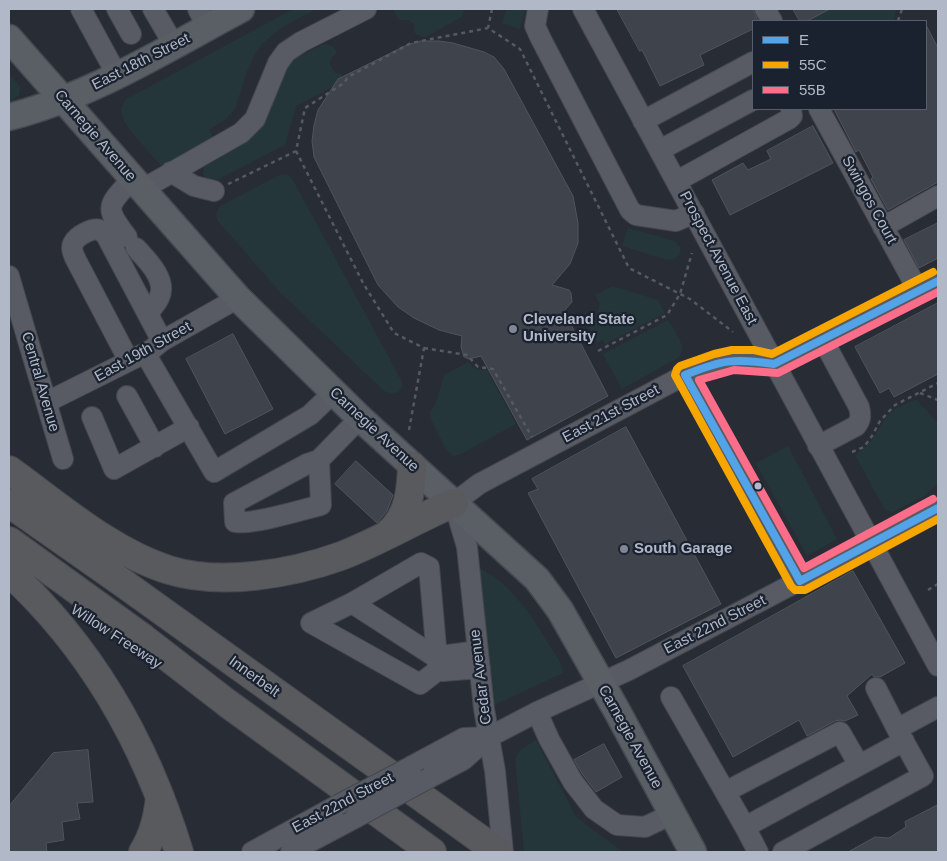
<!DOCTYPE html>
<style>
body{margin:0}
#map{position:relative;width:947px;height:861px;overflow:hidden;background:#282c34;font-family:Arial,sans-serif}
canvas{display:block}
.frame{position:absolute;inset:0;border:10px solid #b1b8c7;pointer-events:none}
.legend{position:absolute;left:752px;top:20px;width:175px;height:90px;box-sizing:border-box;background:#1b222f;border:1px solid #575e6c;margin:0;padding:6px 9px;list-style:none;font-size:15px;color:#b1b8c7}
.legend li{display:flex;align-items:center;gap:10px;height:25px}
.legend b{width:25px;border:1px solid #575e6c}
</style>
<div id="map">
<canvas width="947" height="861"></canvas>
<div class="frame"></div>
<ul class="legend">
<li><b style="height:6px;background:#53a3e8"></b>E</li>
<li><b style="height:6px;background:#f7a600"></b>55C</li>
<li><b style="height:6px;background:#fb6d88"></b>55B</li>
</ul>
</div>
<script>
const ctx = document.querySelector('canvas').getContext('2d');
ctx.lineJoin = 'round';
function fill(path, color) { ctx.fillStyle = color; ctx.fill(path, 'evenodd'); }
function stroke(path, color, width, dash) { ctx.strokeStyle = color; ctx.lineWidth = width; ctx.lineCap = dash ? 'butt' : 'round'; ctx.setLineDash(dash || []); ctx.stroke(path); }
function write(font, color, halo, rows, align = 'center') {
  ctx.font = font + ' Arial,sans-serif'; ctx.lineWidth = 4.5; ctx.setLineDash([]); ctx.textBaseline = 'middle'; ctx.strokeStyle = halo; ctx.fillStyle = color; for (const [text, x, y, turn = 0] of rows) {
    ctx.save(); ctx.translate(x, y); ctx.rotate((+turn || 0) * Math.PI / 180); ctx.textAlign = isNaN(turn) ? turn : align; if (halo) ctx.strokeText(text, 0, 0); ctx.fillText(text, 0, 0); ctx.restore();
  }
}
const green = new Path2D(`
 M293 9H316L281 28 262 44 255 54 246 74 235 109 226 119 209 130 214 139 162 167 129 129 124 121 121 109 125 100Z
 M393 9H464L462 17 425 37 415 34 414 24 409 20H399Z
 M506 9H526L520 29 502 23Z
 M830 9H898L896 10 894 21H807Z
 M327 44 333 47 337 53 331 58 330 65 335 73 342 74V82L296 106 285 145 213 182 205 179 203 173 204 167 241 145 257 131 287 64 321 45Z
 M9 73 20 87 19 95 9 102Z
 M282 174 289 175 293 180 401 380 403 385 398 393 390 394 384 391 281 293 217 220 216 213 220 206Z
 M628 228 675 241 680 247V254L675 259 668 260 622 246Z
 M612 286 658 300 665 313 605 344 603 340 597 343 588 326 594 324 600 304 595 295Z
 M668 320C674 331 689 347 678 358L622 389 603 354Z
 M468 362 475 369 487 370 516 424 461 454 453 456 447 451 430 417V411L436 403 444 375Z
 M917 400 938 423V484L923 497 892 512 885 510 855 455C885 437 875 411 917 400Z
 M788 446 837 539 807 556 756 463Z
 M479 569C509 579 535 621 550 646 555 654 561 662 563 671V673L490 707Z
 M536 740 576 817 623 852H524L515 759 520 750Z`);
const building = new Path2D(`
 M617 9H753L758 21H753V29L700 55 704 65 660 86 642 50 640 51Z
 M793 9H830L807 21H800Z
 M926 25 938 48V182L888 210 871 179 873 177 859 150 856 152 834 109H926Z
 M421 41H439L453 43 484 52 494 57 504 69 573 196 578 223V243L570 264 552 285 569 290 571 293 572 302 564 311 608 396 527 440 481 356 469 359 464 357 461 347 462 336 439 330 414 318 398 307 378 285 314 157 312 141 314 125 318 110 338 79 407 45Z
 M813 126 833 163 730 215 712 180 743 163 748 170 771 159 767 151Z
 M938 223V258L919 268 904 240Z
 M938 303V374L894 397 889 388 880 393 855 347Z
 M233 334 273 409 225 434 186 359Z
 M626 427 721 604 616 658 528 493 538 489 532 479Z
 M356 461 393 495 387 511 377 523 335 484Z
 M853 571 905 663 880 677H874L872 674 847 696 858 715 845 721 840 720 835 721 807 736 799 720 733 757 683 666Z
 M604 744 622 777 596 792 583 775 574 760Z
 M88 750 93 802 77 803 80 819 62 822 64 840 46 843 47 852H9V806L53 753Z
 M938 805V852H848L875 837 889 838 906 827 905 822Z`);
const path = new Path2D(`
 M492 9 488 28 520 49 629 268 690 299 733 332
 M898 21 902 9
 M228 184 296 151
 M424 348 467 355 478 367 493 369 532 437
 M598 351 667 315 680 294 692 253
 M920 393 938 400
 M409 430 424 348 394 333 363 283 296 151 305 108 344 83 348 77 411 43 488 28
 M852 452 864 447 872 436 880 421 895 405 938 383
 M928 590 938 584`);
const minor = new Path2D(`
 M81 9 117 75
 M117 9 131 34
 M153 9 174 45
 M198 9 207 27
 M538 9 535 26 541 39 630 210 636 215 676 221 694 213
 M583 9 938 666
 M765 9 772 21
 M819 109 919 292
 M643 121 753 62
 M660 150 753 100
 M171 172 194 186 214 191
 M677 181 789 119 792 116 791 109
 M141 190 241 133 255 119 278 63 286 52 301 42 366 9
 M883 227 938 196
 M127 237C103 206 108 206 132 179
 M136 248C147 260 168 280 159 298 156 304 151 309 148 314
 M9 276 63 459
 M145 353 214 472 310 415 334 392
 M129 361 75 258C73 253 70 247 74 242 77 236 93 227 100 230 101 230 105 235 106 235L162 341
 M685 375 800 581
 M127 396 155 447
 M47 402 151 350 162 341 238 298
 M92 417 114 469 189 427
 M818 446 856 426C861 420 861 415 859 407L823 340
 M319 460 321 505C302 510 252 525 235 522L234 503 307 464 319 460 360 418
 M352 603 421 563 429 567 437 658
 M478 651 441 656 437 658 438 670 443 671 480 668
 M437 658 352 603 311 623 420 684 438 670
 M876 688 897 729
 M671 697 745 827
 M537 712 549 739 573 782 594 809 617 825 645 827 672 814
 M412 766 464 738 489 737
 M429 778 463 760 489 737 537 712 629 670 938 508
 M725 792 840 732 859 765
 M252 852 338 805
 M291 852 355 818
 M503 852 495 771 484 709 467 547 454 503 479 484 685 375C705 367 728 357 750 360 758 360 766 363 774 364L938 281
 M758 852 745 827 904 741
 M783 852 923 776 897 729 938 707`);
const major = new Path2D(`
 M9 38 238 298 360 418 537 579 560 610 617 711 693 852
 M9 117C92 96 166 49 241 9`);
const highway = new Path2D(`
 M9 470C58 505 111 552 169 570 221 586 291 574 341 556 380 541 416 519 454 503
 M9 503 123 583 498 852
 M389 533C409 515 411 491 412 466
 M9 541 143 638 227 703 432 852
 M9 572C93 649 146 744 179 852
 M143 852C154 835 158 817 160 797`);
const minorBridge = new Path2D(`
 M338 805 412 766
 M355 818 429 778`);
const bus1 = new Path2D(`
 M938 281 774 364C734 358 722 360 685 375L800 581 938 508`);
const bus2 = new Path2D(`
 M933 272 772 354 754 350H732L714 354 680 366 677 369 675 375 791 586 795 590H805L938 519`);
const bus3 = new Path2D(`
 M933 499 804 568 699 380 734 370 778 373 938 292`);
const markers = [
 [513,329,5,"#818794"],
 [758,486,4.5,"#b1b8c7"],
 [624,549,5,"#818794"]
];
const streetNames = [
 ["East 18th Street",141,62,-27],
 ["Carnegie Avenue",95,136,49],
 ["Swingos Court",869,200,61],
 ["Prospect Avenue East",718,258,62],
 ["East 19th Street",143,352,-29],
 ["Central Avenue",40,382,74],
 ["East 21st Street",611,414,-28],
 ["Carnegie Avenue",374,430,43],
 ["East 22nd Street",715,625,-27],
 ["Willow Freeway",116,637,33],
 ["Innerbelt",254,677,36],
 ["Cedar Avenue",481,677,-97],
 ["Carnegie Avenue",630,737,61],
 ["East 22nd Street",343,803,-28]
];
const poiNames = [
 ["Cleveland State",523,320],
 ["University",523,337],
 ["South Garage",634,549]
];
fill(green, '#25363a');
fill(building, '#3f434b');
stroke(building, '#50545c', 1);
stroke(minor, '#44474d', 22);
stroke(major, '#454951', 29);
stroke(highway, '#454850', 30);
stroke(path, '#555a61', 2.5, [4, 4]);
stroke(minor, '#585b63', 20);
stroke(major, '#5a5e65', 26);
stroke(highway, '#585a5d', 28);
stroke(minorBridge, '#44474d', 22, []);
stroke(minorBridge, '#585b63', 20);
stroke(bus1, '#53a3e8', 8);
stroke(bus2, '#f7a600', 8);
stroke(bus3, '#fb6d88', 8);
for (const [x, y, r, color] of markers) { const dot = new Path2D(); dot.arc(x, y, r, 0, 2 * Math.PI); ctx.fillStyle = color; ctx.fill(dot); stroke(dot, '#1b222f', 2); }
write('15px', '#b1b8c7', '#1b222f', streetNames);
write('bold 15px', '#b1b8c7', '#1b222f', poiNames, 'left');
</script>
